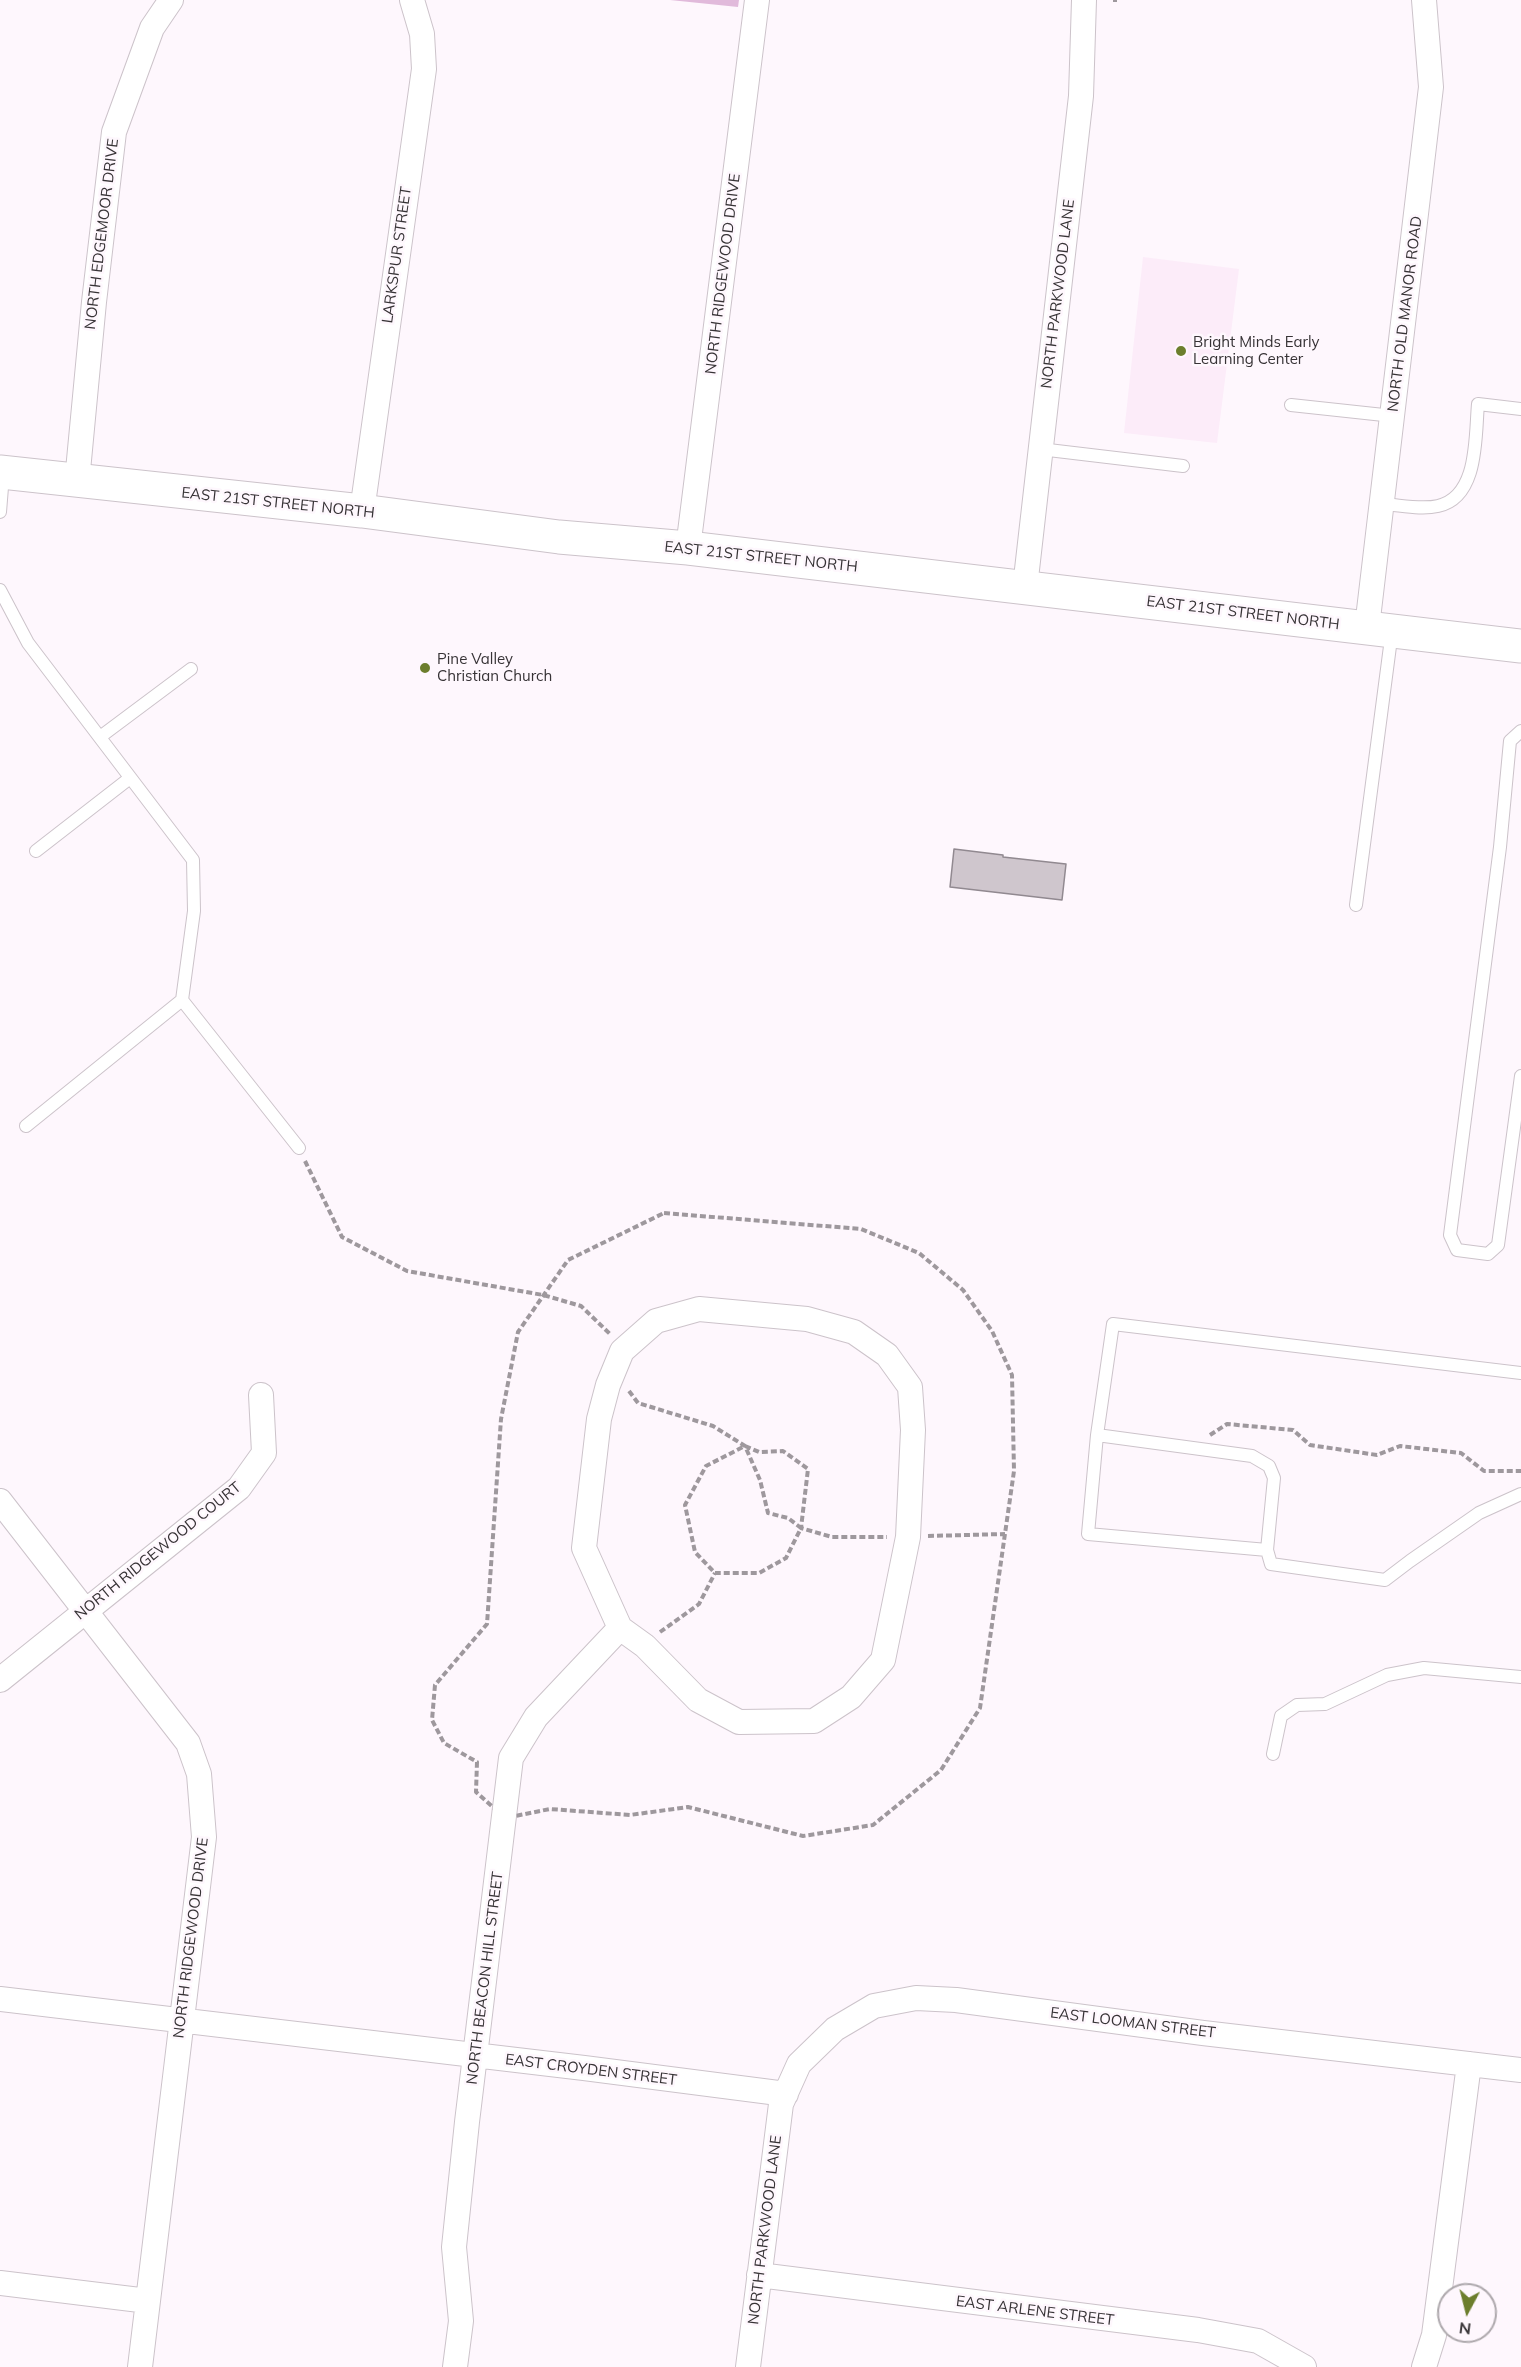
<!DOCTYPE html>
<style>
body{margin:0}
#map{position:relative;width:1521px;height:2367px;overflow:hidden;background:#fef7fd;font-family:Mulish,sans-serif}
canvas{display:block}
.north{position:absolute;left:1437px;top:2283px;width:60px;height:60px;box-sizing:border-box;background:#fef7fd;border:2px solid #aea9ad;border-radius:50%;rotate:187deg;font-size:16px;font-weight:700;line-height:24px;text-align:center;color:#373336}
.north::after{content:'';display:block;margin:auto;width:21px;height:27px;background:#6c7e2d;clip-path:polygon(50% 0,100% 100%,50% 72%,0 100%)}
</style>
<div id="map">
<canvas width="1521" height="2367"></canvas>
<div class="north">N</div>
</div>
<script>
const ctx = document.querySelector('canvas').getContext('2d');
ctx.lineJoin = 'round';
function fill(path, color) { ctx.fillStyle = color; ctx.fill(path, 'evenodd'); }
function stroke(path, color, width, dash) { ctx.strokeStyle = color; ctx.lineWidth = width; ctx.lineCap = dash ? 'butt' : 'round'; ctx.setLineDash(dash || []); ctx.stroke(path); }
function write(font, color, halo, rows, align = 'center') {
  ctx.font = font + ' Mulish,sans-serif'; ctx.lineWidth = 5; ctx.setLineDash([]); ctx.textBaseline = 'middle'; ctx.strokeStyle = halo; ctx.fillStyle = color; for (const [text, x, y, turn = 0] of rows) {
    ctx.save(); ctx.translate(x, y); ctx.rotate((+turn || 0) * Math.PI / 180); ctx.textAlign = isNaN(turn) ? turn : align; if (halo) ctx.strokeText(text, 0, 0); ctx.fillText(text, 0, 0); ctx.restore();
  }
}
const built = new Path2D(`
 M1143 257 1239 269 1217 443 1124 433Z`);
const green = new Path2D(`
 M670 0H739L738 7Z`);
const building = new Path2D(`
 M954 849 1003 855V857L1066 864 1062 900 950 887Z`);
const path = new Path2D(`
 M1113 0H1117
 M305 1161 342 1237 407 1271 543 1295 581 1306 611 1335
 M664 1213 861 1229 919 1253 963 1290 992 1331 1012 1375 1014 1471 980 1708 941 1770 873 1825 803 1836 688 1807 630 1815 550 1809 505 1818 476 1792 477 1762 444 1743 432 1720 435 1685 487 1624 501 1419 518 1332 568 1260Z
 M629 1391 638 1403 713 1426 745 1446 760 1480 768 1513 788 1518 801 1528 786 1558 759 1573H715L695 1552 685 1505 706 1466 745 1446 759 1452 783 1451 808 1469 801 1528 832 1537H887
 M1210 1435 1227 1424 1293 1430 1310 1445 1377 1455 1400 1446 1461 1453 1484 1471H1521
 M928 1536 1005 1534
 M660 1632 699 1604 715 1573`);
const lane = new Path2D(`
 M1291 405 1393 416
 M1040 449 1183 466
 M1382 504C1400 505 1421 510 1438 506 1479 497 1475 436 1478 404L1521 409
 M0 512 3 475
 M0 590 28 643 193 860 194 911 182 1000 299 1148
 M1521 731 1510 741 1500 847 1450 1235 1457 1250 1488 1254 1498 1245 1521 1076
 M100 737 191 669
 M36 851 130 778
 M1356 905 1392 631
 M26 1126 182 1000
 M1521 1373 1113 1324 1097 1435 1252 1456 1269 1466 1274 1478 1267 1550 1271 1564 1385 1580 1410 1561 1479 1513 1521 1494
 M1097 1435 1088 1534 1267 1550
 M1273 1754 1281 1716 1297 1705 1325 1704 1387 1675 1424 1668 1521 1677`);
const street = new Path2D(`
 M77 481 94 302 114 132 152 28 171 0
 M362 511 424 69 422 34 412 0
 M688 548 757 0
 M1025 587 1081 96 1084 0
 M1367 627 1431 87 1424 0
 M0 1501 188 1743 199 1774 204 1837 140 2367
 M0 1680 239 1488 264 1453 261 1395
 M0 1999 584 2068 786 2094
 M759 2275 1198 2330 1258 2341 1304 2367
 M0 2283 148 2301
 M455 2367 461 2321 454 2247 467 2122 511 1758 536 1717 620 1628 645 1646 698 1700 739 1722 814 1721 851 1697 883 1660 908 1537 913 1430 910 1387 887 1355 854 1332 807 1319 699 1309 656 1321 622 1351 608 1385 599 1419 584 1548 620 1628
 M748 2367 781 2104 799 2064 835 2029 874 2006 916 1998 956 2000 1203 2033 1521 2070
 M1424 2367 1434 2335 1469 2064`);
const secondary = new Path2D(`
 M0 472 362 511 559 537 688 548 1521 646`);
const markers = [
 [1181,351,6,"#6c7e2d"],
 [425,668,6,"#6c7e2d"]
];
const streetNames = [
 ["NORTH EDGEMOOR DRIVE",102,234,-83],
 ["LARKSPUR STREET",397,255,-82],
 ["NORTH RIDGEWOOD DRIVE",723,274,-83],
 ["NORTH PARKWOOD LANE",1058,294,-83],
 ["NORTH OLD MANOR ROAD",1405,314,-83],
 ["EAST 21ST STREET NORTH",278,503,6],
 ["EAST 21ST STREET NORTH",761,557,6],
 ["EAST 21ST STREET NORTH",1243,613,7],
 ["NORTH RIDGEWOOD COURT",158,1551,-39],
 ["NORTH RIDGEWOOD DRIVE",191,1938,-83],
 ["NORTH BEACON HILL STREET",485,1978,-83],
 ["EAST LOOMAN STREET",1133,2023,7],
 ["EAST CROYDEN STREET",591,2070,7],
 ["NORTH PARKWOOD LANE",765,2230,-83],
 ["EAST ARLENE STREET",1035,2311,7]
];
const poiNames = [
 ["Bright Minds Early",1193,342],
 ["Learning Center",1193,359],
 ["Pine Valley",437,659],
 ["Christian Church",437,676]
];
fill(built, '#fcecf9');
fill(green, '#e1badb');
fill(building, '#cfc6cd');
stroke(building, '#918990', 1.5);
stroke(lane, '#ccc3ca', 14);
stroke(street, '#ccc3ca', 26);
stroke(secondary, '#ccc3ca', 35);
stroke(path, '#9e989d', 4, [6, 3]);
stroke(lane, '#fff', 12);
stroke(street, '#fff', 24);
stroke(secondary, '#fff', 33);
for (const [x, y, r, color] of markers) { const dot = new Path2D(); dot.arc(x, y, r, 0, 2 * Math.PI); ctx.fillStyle = color; ctx.fill(dot); stroke(dot, '#fef7fd', 2); }
write('15px', '#373336', '#fef7fd', streetNames);
write('15px', '#373336', '#fef7fd', poiNames, 'left');
</script>
